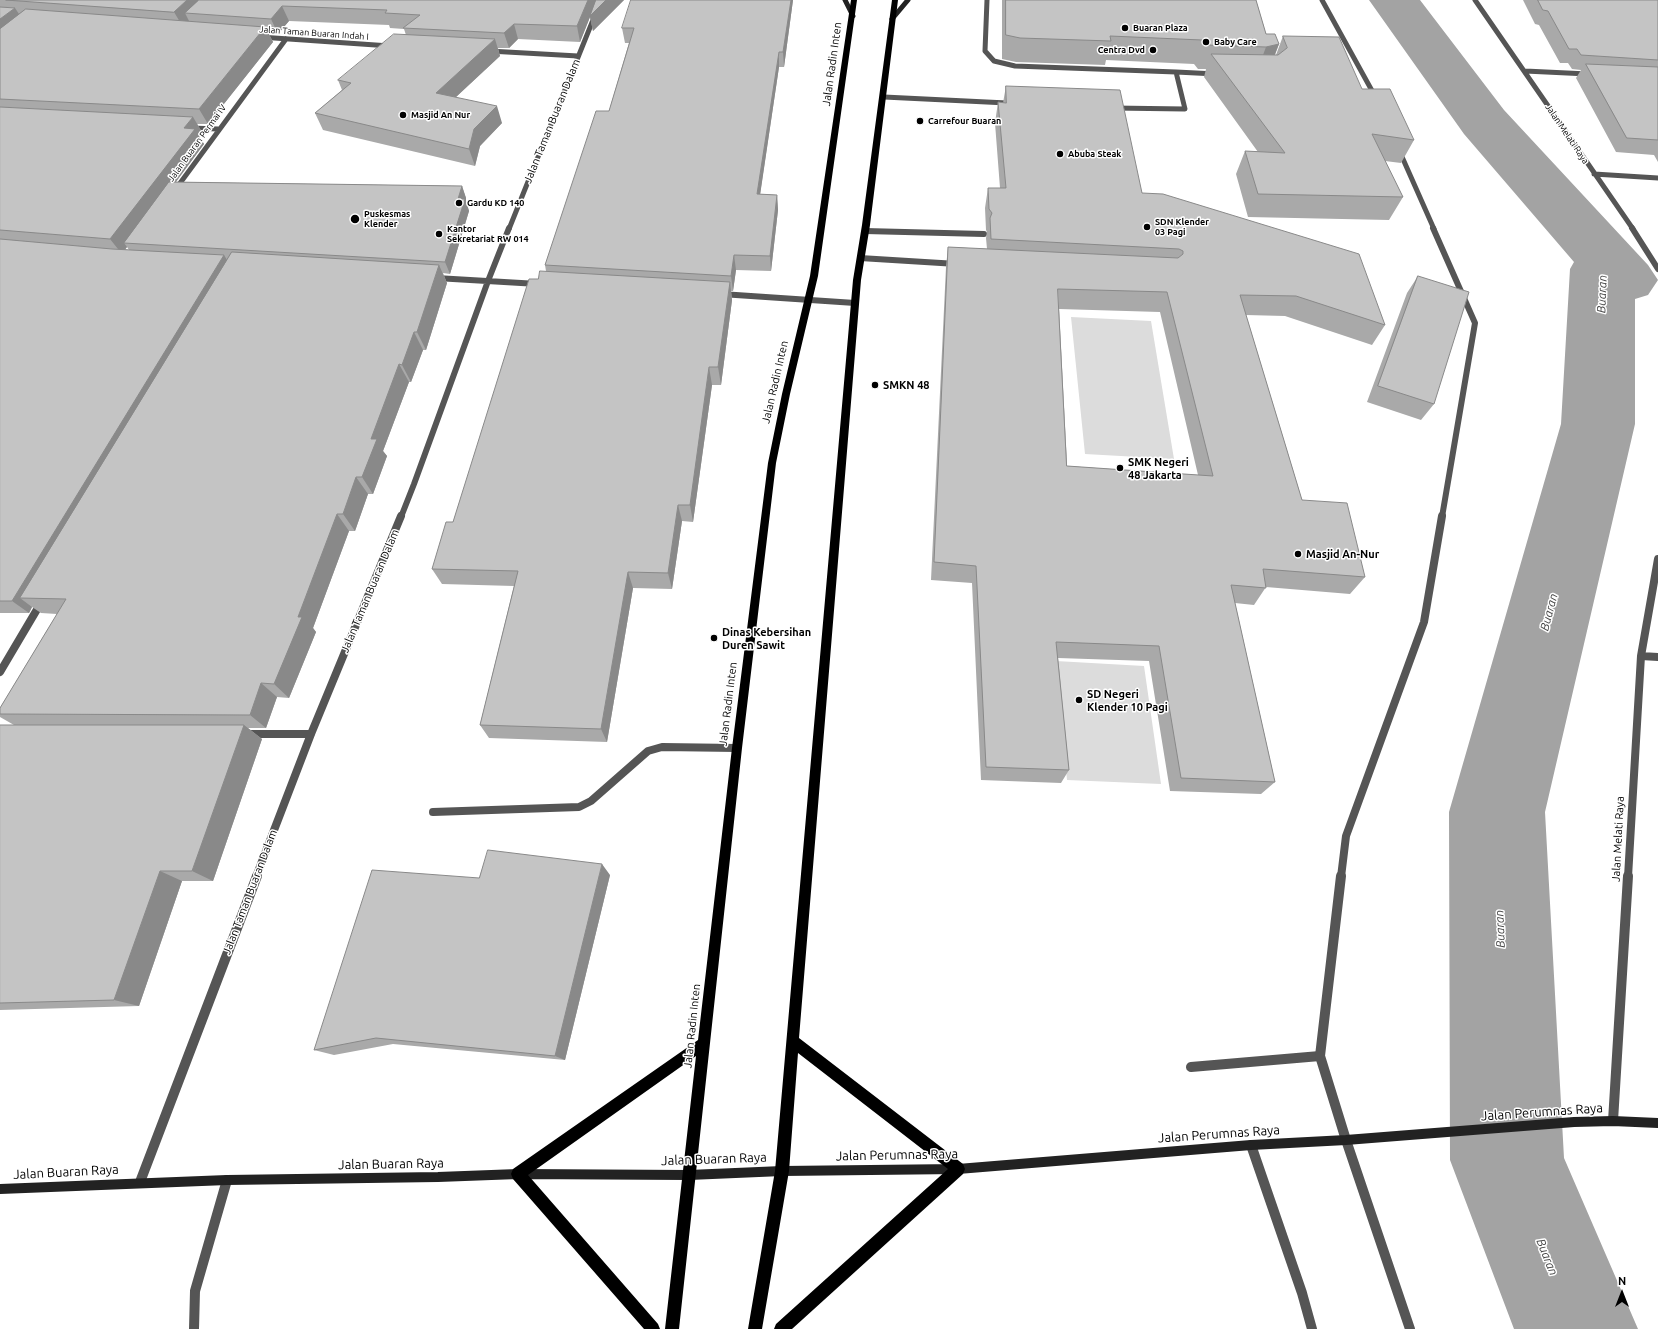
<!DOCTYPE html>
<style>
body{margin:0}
#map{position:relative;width:1658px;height:1329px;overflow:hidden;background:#fff;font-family:Ubuntu,sans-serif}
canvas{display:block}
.north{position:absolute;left:1602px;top:1273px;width:40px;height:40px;-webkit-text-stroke:3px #fff;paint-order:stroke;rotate:0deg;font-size:11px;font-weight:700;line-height:16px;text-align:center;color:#000}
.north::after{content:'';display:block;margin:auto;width:14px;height:18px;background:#000;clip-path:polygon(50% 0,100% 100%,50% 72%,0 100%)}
</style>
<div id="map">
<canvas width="1658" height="1329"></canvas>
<div class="north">N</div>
</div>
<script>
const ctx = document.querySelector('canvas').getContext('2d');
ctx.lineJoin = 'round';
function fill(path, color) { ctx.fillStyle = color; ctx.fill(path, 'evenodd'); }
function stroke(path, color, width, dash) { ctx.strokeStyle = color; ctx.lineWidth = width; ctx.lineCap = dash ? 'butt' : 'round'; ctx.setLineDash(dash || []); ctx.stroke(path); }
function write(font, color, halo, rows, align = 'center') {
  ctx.font = font + ' Ubuntu,sans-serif'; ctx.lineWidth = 3; ctx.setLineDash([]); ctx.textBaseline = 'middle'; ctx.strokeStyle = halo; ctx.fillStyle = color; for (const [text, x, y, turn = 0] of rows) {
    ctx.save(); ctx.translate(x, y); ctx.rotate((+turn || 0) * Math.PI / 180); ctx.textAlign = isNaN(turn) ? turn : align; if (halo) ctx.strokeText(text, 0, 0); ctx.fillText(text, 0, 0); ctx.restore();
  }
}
const green = new Path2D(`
 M1071 317 1151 321 1174 459 1085 454Z
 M1056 661 1144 666 1161 784 1067 780Z`);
const river = new Path2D(`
 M1369 0H1420L1504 110 1648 265 1658 280 1648 295 1635 299V424L1545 812 1564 1158 1638 1329H1514L1450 1160 1449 812 1561 424 1570 269 1574 262 1464 134Z`);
const laneFar3 = new Path2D(`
 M987 0 985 51 994 61 1015 66 1176 72
 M884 97 1007 103
 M1113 108 1185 109 1176 72 1216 74`);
const laneFar2 = new Path2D(`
 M865 231 984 234
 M860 258 957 264`);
const laneFar1 = new Path2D(`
 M433 812 579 807 591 801 648 751 662 747 737 748`);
const lane = new Path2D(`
 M1191 1067 1320 1056
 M1251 1145 1302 1293 1312 1329
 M194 1329 195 1291 227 1180`);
const streetFar3 = new Path2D(`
 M1322 0 1376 98
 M1475 0 1633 229
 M260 37 390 46
 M489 51 578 56
 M1525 71 1588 74
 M191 128 218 129
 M1399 150 1434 229
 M1594 174 1658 178
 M175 190 286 39
 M509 229 601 0`);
const streetFar2 = new Path2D(`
 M1433 228 1475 323 1442 517
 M1632 228 1658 269
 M436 278 538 284
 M721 294 855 303
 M401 517 414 484 488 281 509 228`);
const streetFar1 = new Path2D(`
 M1641 656 1658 657
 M0 672 42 601
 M245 734H311
 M256 877 311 734 401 516
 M1341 877 1346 836 1424 622 1442 516
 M1628 877 1641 656 1658 559`);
const street = new Path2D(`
 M1341 876 1320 1056 1346 1140 1410 1329
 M1613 1121 1628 876
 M140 1182 257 876`);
const secondaryFar1 = new Path2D(`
 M845 0 853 16
 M892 19 908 0`);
const secondary = new Path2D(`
 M0 1189 227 1180 438 1177 518 1174 689 1175 782 1171 958 1169 1251 1145 1346 1140 1574 1122 1613 1121 1658 1123`);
const primary = new Path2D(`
 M851 0H857L818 276 790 394 776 463 742 748 679 1329H665L696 1056 528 1175 658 1324 660 1329H644L513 1179 511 1174 513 1169 698 1040 732 748 768 463 782 394 810 276Z
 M892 0H898L870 225 861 280 799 1038 963 1164 965 1169 963 1174 792 1329H774L776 1324 948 1169 798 1053 789 1171 762 1329H748L775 1171 853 280 862 225Z`);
const wall = new Path2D(`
 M0 0H624L593 31 590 17 580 42 518 39 509 48H498L500 56 456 97 502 123 480 146 475 166 323 130 315 113 342 90 338 80 406 35 404 29 390 28 389 25 289 21 278 34H269L273 42 208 124H197L202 132 199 136 204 144 176 182 462 186 466 198V201L469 211 450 274 443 273 447 283 426 350H423L411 382H409L383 451 387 456 373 494H368L355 531H349L313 628 316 632 289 698 277 697 266 728H248L262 739 213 881H182L139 1006 0 1010V725H14L0 717V708L57 614 41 613 32 607 29 613H0ZM127 247 129 250 125 249Z
 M793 0 784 67H779L760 194 777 195 778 210 771 271 736 270 733 291H731L732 300 721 385H712L693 522 682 521 672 589 633 588 607 742 489 738 480 725 514 586 442 584 432 569 453 522 538 279 546 271 545 265 609 111 629 43H625L622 28Z
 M1002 0H1256L1266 34 1279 44 1275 55H1276L1283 36 1362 89 1414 140 1401 163 1385 161 1403 197 1389 220 1248 217 1236 174 1245 151 1258 152 1204 77 1206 69H1198L1194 64 1106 60 1105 65 1016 62 1002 59Z
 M1523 0H1658V162L1654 155 1616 152 1576 78 1581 70 1572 69 1568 63H1560L1539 25 1535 24Z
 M1006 86 1142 193 1385 325 1372 345 1285 316 1246 315 1302 500 1365 577 1350 594 1266 587 1254 605 1235 603 1275 782 1261 794 1170 791 1149 661 1058 658 1069 770 1061 783 981 780 972 583 931 580 946 267 948 247 987 249 986 238 987 232 986 230 985 208 988 188H1000L995 123 998 102 1003 103ZM1059 309 1160 312 1198 475 1067 466Z
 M1418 276 1434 404 1421 420 1367 402 1407 293Z
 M610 875 565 1060 393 1044 334 1055 314 1050 479 878Z`);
const shadedWall = new Path2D(`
 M187 0H211L185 13 189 21 183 27 174 12Z
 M588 0H624L593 31 590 17 580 42 577 26Z
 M791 0H793L784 67 783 52Z
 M282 6 289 21 278 34 271 19Z
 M15 8 25 23 0 43V19Z
 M514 24 518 39 509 48 504 33Z
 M265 27 273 42 208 124 199 109Z
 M495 39 500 56 442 110 436 93Z
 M1279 44 1269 69 1257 71 1266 47Z
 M779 52V67L758 209 757 194Z
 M497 106 502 123 480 146 475 166 469 149 474 129Z
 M193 117 202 132 199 136 204 144 130 243H124L127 247 122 254 110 239 184 128Z
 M462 186 466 198V201L469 211 450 274 445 262 458 199Z
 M777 195 778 210 771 271 770 256Z
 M224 255 233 270 20 598 32 607 29 613 12 601Z
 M734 255 736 270 733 291 731 276Z
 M439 265 447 283 426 350 417 332Z
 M730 282 732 300 721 385 718 367Z
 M414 332 423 350 411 382 402 365Z
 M399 364 409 382 383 451 387 456 373 494 362 477 371 439Z
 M709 367 712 385 693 522 690 505Z
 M356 477 368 494 355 531 343 514Z
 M678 505 682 521 672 589 668 573Z
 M337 514 349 531 313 628 316 632 289 698 274 684 298 617Z
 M628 572 633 588 607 742 601 729Z
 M261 683 277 697 266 728 250 715Z
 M244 725 262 739 213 881 192 871Z
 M602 864 610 875 565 1060 555 1056Z
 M160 871 182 881 139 1006 114 1000Z`);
const building = new Path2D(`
 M6 0H187L174 12Z
 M199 0H588L577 26 514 24 504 33 403 28 420 15 385 13 387 10 282 6 271 19 185 13Z
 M596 0H606L590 16Z
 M631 0H791L783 52H779L757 194 777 195 770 256 734 255 731 276 545 265 596 111H609L634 28H622Z
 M1006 0H1256L1266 34H1275L1279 44 1266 47 1206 45 1202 40 1110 36 1111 41 1020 38 1006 35Z
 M1538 0H1658V60L1581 55 1577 49H1569L1548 11 1543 10Z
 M0 7 15 8 0 19Z
 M26 9 265 27 199 109 0 99V29Z
 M394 34 495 39 436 93 497 106 474 129 469 149 315 113 351 83 338 80Z
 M1283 36 1339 37 1362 89H1390L1414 140 1372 134 1403 197 1258 194 1245 151 1285 153 1211 54 1278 55 1287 48Z
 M1586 64 1658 67V140L1627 138Z
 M1006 86 1120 90 1142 193 1163 194 1359 254 1385 325 1296 296 1240 295 1302 500 1347 503 1365 577 1263 569 1266 588 1231 585 1275 782 1181 778 1159 646 1056 642 1069 770 986 767 976 566 934 562 948 247 1178 258 1183 254V251L1179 249 991 239 990 218 992 213 989 209 988 188H1006L998 102 1006 103ZM1058 289 1167 292 1213 476 1067 466Z
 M0 107 193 117 184 128 195 129 110 239 0 230Z
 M169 182 462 186 458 199H465L445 262 124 243Z
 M0 239 112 249 224 255 12 601H0Z
 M232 252 439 265 417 332H414L402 365 399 364 371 439H377L362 477H356L343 514H337L298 617H302L274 684 261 683 250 715 0 714V708L66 599 20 598Z
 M540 271 730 282 718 367H709L690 505H678L668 573 628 572 601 729 480 725 518 571 432 569 446 522H453L529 279H538Z
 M1418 276 1469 292 1434 404 1378 386Z
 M0 725H244L192 871H160L114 1000 0 1003Z
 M488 850 602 864 555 1056 376 1038 314 1050 372 870 479 878Z`);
const markers = [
 [1125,28,4,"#000"],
 [1206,42,4,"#000"],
 [1153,50,4,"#000"],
 [403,115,4,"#000"],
 [920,121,4,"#000"],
 [1060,154,4,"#000"],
 [459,203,4,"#000"],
 [355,219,5,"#000"],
 [1147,227,4,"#000"],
 [439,234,4,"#000"],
 [875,385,4,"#000"],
 [1120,468,4,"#000"],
 [1298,554,4,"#000"],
 [714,638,4,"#000"],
 [1079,700,4,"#000"]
];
const farPoinames = [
 ["Buaran Plaza",1133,28],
 ["Baby Care",1214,42],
 ["Centra Dvd",1145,50,"right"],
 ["Masjid An Nur",411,115],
 ["Carrefour Buaran",928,121],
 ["Abuba Steak",1068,154],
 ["Gardu KD 140",467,203],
 ["Puskesmas",364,214],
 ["Klender",364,224],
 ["SDN Klender",1155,222],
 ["03 Pagi",1155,232],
 ["Kantor",447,229],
 ["Sekretariat RW 014",447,239]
];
const farStreetnames = [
 ["Jalan Taman Buaran Indah I",314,33,4],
 ["Jalan Melati Raya",1567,134,56],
 ["Jalan Buaran Permai IV",197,143,-54]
];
const streetNames = [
 ["Jalan Radin Inten",832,64,-82],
 ["Jalan Taman Buaran Dalam",552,121,-68],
 ["Jalan Radin Inten",775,382,-77],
 ["Jalan Taman Buaran Dalam",370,591,-67],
 ["Jalan Radin Inten",728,704,-83],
 ["Jalan Melati Raya",1618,839,-87],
 ["Jalan Taman Buaran Dalam",250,892,-69],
 ["Jalan Radin Inten",692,1026,-84]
];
const poiNames = [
 ["SMKN 48",883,385],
 ["SMK Negeri",1128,462],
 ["48 Jakarta",1128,475],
 ["Masjid An-Nur",1306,554],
 ["Dinas Kebersihan",722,632],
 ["Duren Sawit",722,645],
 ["SD Negeri",1087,694],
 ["Klender 10 Pagi",1087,707]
];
const waterNames = [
 ["Buaran",1602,294,-88],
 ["Buaran",1549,612,-75],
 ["Buaran",1500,929,-92],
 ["Buaran",1547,1257,68]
];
const nearStreetnames = [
 ["Jalan Perumnas Raya",1542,1112,-4],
 ["Jalan Perumnas Raya",1219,1134,-4],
 ["Jalan Perumnas Raya",897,1155,-1],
 ["Jalan Buaran Raya",714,1159,-2],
 ["Jalan Buaran Raya",391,1164,-1],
 ["Jalan Buaran Raya",66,1172,-3]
];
fill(green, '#dcdcdc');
fill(river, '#a3a3a3');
stroke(laneFar3, '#555', 5);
stroke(laneFar2, '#555', 6);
stroke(laneFar1, '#555', 8);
stroke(lane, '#555', 10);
stroke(streetFar3, '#555', 5);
stroke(streetFar2, '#555', 6);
stroke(streetFar1, '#555', 8);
stroke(street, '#555', 10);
stroke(secondaryFar1, '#222', 5);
stroke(secondary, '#222', 10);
fill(primary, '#000');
fill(wall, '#a9a9a9');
fill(shadedWall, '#898989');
fill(building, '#c4c4c4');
stroke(building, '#898989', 1);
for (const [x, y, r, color] of markers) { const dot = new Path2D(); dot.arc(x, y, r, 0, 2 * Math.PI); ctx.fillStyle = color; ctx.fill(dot); stroke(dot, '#fff', 1.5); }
write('bold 9px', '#000', '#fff', farPoinames, 'left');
write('9px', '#000', '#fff', farStreetnames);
write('11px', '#000', '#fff', streetNames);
write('bold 11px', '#000', '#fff', poiNames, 'left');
write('italic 12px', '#444', '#fff', waterNames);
write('13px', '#000', '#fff', nearStreetnames);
</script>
